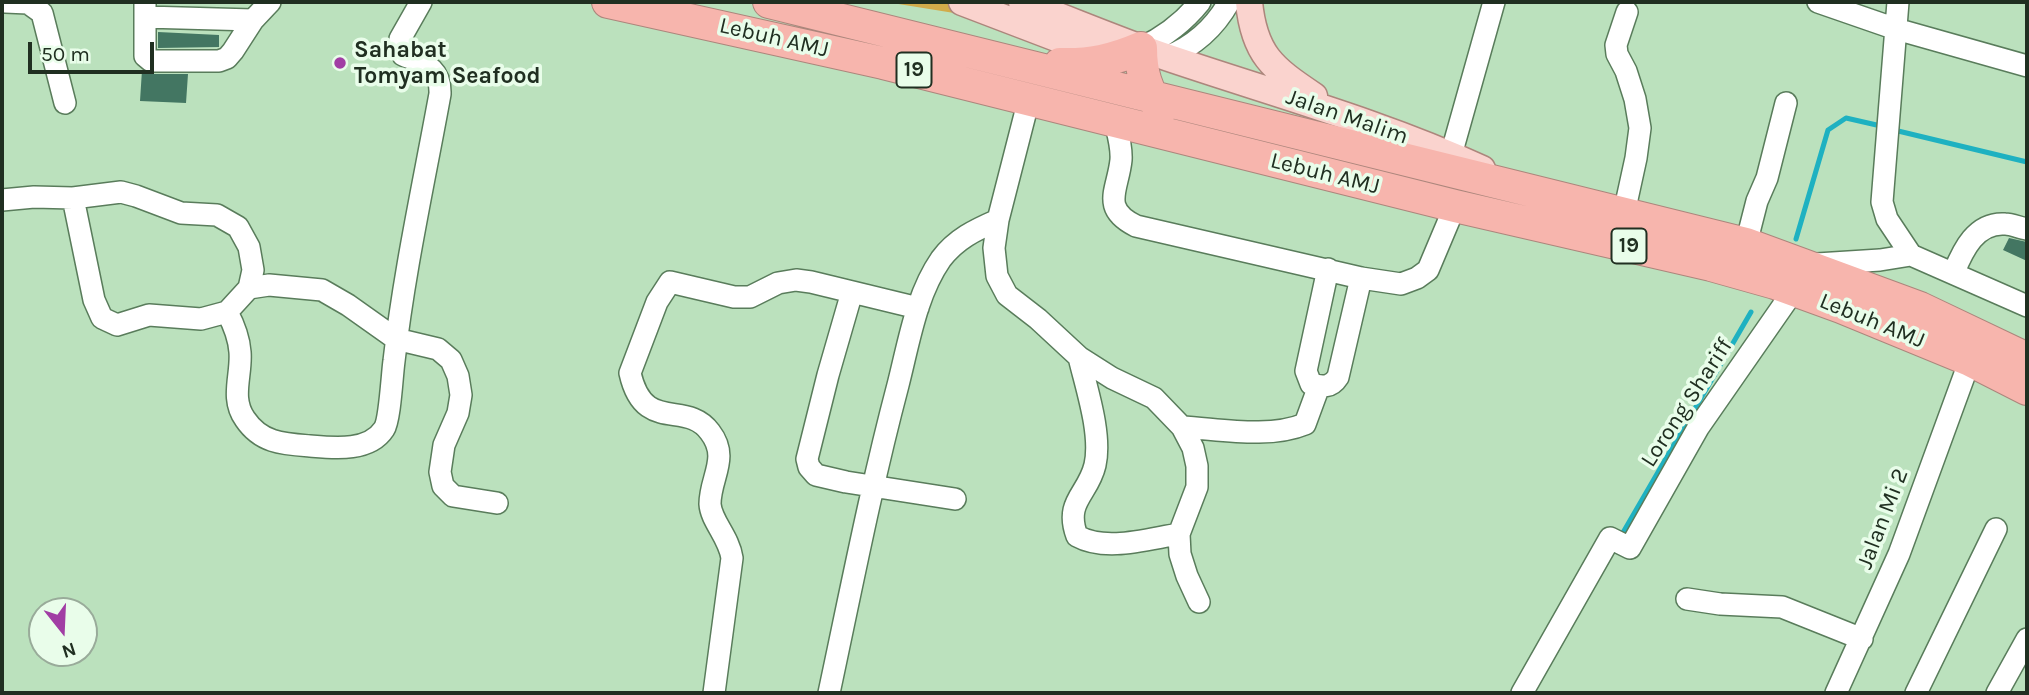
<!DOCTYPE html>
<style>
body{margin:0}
#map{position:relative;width:2029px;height:695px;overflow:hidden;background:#bbe1bd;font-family:Karla,sans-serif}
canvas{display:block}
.frame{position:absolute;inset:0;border:4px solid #202f21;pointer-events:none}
.north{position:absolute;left:28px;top:597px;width:70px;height:70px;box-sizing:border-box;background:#e9fdea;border:2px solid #99ab9a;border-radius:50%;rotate:162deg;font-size:19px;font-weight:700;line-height:28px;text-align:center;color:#202f21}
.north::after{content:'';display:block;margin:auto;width:24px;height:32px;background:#a13ea4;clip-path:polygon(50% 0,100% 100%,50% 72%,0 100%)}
.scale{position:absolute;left:28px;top:42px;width:126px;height:32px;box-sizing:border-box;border:4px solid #202f21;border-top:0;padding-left:9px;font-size:21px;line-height:24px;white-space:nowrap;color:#202f21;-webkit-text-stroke:5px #e9fdea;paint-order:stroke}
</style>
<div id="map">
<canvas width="2029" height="695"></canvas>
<div class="frame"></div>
<div class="north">N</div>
<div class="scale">50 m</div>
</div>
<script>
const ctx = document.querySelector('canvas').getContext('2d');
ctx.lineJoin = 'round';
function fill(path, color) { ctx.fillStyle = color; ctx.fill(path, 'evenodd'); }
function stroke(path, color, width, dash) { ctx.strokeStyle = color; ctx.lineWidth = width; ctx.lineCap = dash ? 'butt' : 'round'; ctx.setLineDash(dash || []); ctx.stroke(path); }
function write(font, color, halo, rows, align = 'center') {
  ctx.font = font + ' Karla,sans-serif'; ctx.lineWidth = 7; ctx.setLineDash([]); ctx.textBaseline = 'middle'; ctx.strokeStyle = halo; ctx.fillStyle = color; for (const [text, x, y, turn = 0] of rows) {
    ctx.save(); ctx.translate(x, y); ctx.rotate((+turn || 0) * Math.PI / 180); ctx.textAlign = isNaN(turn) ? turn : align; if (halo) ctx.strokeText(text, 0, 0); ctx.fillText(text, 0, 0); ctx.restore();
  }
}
const green = new Path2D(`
 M886 2H956L1016 23Z`);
const stream = new Path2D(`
 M1894 130 2027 162
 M1796 239 1828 130 1846 118 1881 126
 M1621 536 1751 312`);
const building = new Path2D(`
 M158 32 219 35V47L158 48Z
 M142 70 151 74H188L186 103 140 101Z
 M2009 238 2027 242V261L2003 250Z`);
const minor = new Path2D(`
 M5 2 28 3 42 13 65 103
 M145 2V17L253 20 270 2
 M1818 2 1896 29 2027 66
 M1898 2 1882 202 1887 219 1911 255
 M145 17V56L151 61H219L227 58 233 51 253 20
 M1141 48C1164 37 1184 22 1200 2
 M1167 57C1194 46 1215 27 1229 2
 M1029 99 998 220 994 248 997 276 1007 295 1038 319 1079 357 1112 378 1154 398 1182 427 1193 448 1197 466V487L1179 534 1180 554 1187 576 1199 602
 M1115 122C1118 134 1122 147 1121 160 1118 190 1100 208 1136 226L1361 278 1401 284 1417 278 1428 270 1455 206
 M1451 155 1494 2
 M73 198 94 300 102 318 117 325 149 315 201 319 227 312 249 288 269 285 322 290 348 305 396 339 438 349 451 360 458 376 461 395 458 413 444 445 440 472 443 486 453 496 497 503
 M2 200 34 197 73 198 121 192 136 196 181 213 217 215 238 227 249 247 253 270 249 288
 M1624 213 1636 158 1640 128 1635 99 1626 71 1617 54 1616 45 1627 12
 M1746 244 1757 201 1767 178 1786 103
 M1817 264 1880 260 1911 255 2027 306
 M1328 269 1306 371 1311 384C1322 387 1331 388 1338 377L1361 278
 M1954 272C1963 250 1976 222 2005 224 2012 224 2020 228 2027 229
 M852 292 828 375 807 459 809 467 816 475 846 482 955 499
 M227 312C234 325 239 338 240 352 242 375 230 398 245 419 261 443 283 444 310 446 334 448 369 452 384 429 390 420 392 375 394 361 404 272 424 182 440 94 441 67 424 64 403 55L400 39 421 2
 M1079 357C1086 387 1102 434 1095 465 1088 495 1064 501 1077 536 1106 552 1147 539 1179 534
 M1182 427C1220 429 1269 439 1305 424L1319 386
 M1687 599 1720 604 1782 607 1862 639
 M714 693 732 558C729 537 711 521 710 504 710 477 730 458 710 432 686 399 644 435 630 373L657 302 670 282 734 297H750L778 283 796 280 811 282 918 308
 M829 693C851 590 871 487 898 385 909 342 916 295 941 259 956 239 975 230 998 220
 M1522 693 1610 538 1630 548 1698 428 1794 290
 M1836 693 1899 554 1970 360
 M1916 693 1996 529
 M1997 693 2027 639`);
const major = new Path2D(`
 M962 2 1114 60
 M1022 2C1070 20 1117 40 1166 57 1272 93 1380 122 1482 169
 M1249 2C1254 54 1272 68 1314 96`);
const highway = new Path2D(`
 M608 2 883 63 1455 206 1711 265 1775 283 1841 307 1970 360 2027 389
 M769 2 1746 244 1920 308 2027 359
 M1060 64C1090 65 1113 60 1141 48 1141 72 1146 91 1161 109`);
const markers = [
 [340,63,7,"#a13ea4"]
];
const shields = [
 [914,70,35],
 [1629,246,35]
];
const shieldNames = [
 ["19",914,70],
 ["19",1629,246]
];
const streetNames = [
 ["Lebuh AMJ",774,38,13],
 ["Jalan Malim",1347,117,19],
 ["Lebuh AMJ",1325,174,14],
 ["Lebuh AMJ",1872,321,22],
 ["Lorong Shariff",1687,403,-57],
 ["Jalan Mi 2",1883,519,-69]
];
const poiNames = [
 ["Sahabat",354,50],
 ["Tomyam Seafood",354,76]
];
fill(green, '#d2ab4a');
stroke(stream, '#1eb1c1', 5);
fill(building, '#437662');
stroke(minor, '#597c5b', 24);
stroke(major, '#ac867c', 29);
stroke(highway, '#ac867c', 34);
stroke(minor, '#fff', 21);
stroke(major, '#fad3ce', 26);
stroke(highway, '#f7b5ad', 32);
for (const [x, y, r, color] of markers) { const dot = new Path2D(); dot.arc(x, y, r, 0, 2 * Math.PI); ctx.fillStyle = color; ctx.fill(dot); stroke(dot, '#e9fdea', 2.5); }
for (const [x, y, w] of shields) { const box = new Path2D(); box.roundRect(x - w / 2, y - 17.5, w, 35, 5); ctx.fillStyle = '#e9fdea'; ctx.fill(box); stroke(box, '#202f21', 2); }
write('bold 21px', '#202f21', null, shieldNames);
write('23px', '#202f21', '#e9fdea', streetNames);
write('bold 23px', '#202f21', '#e9fdea', poiNames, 'left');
</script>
